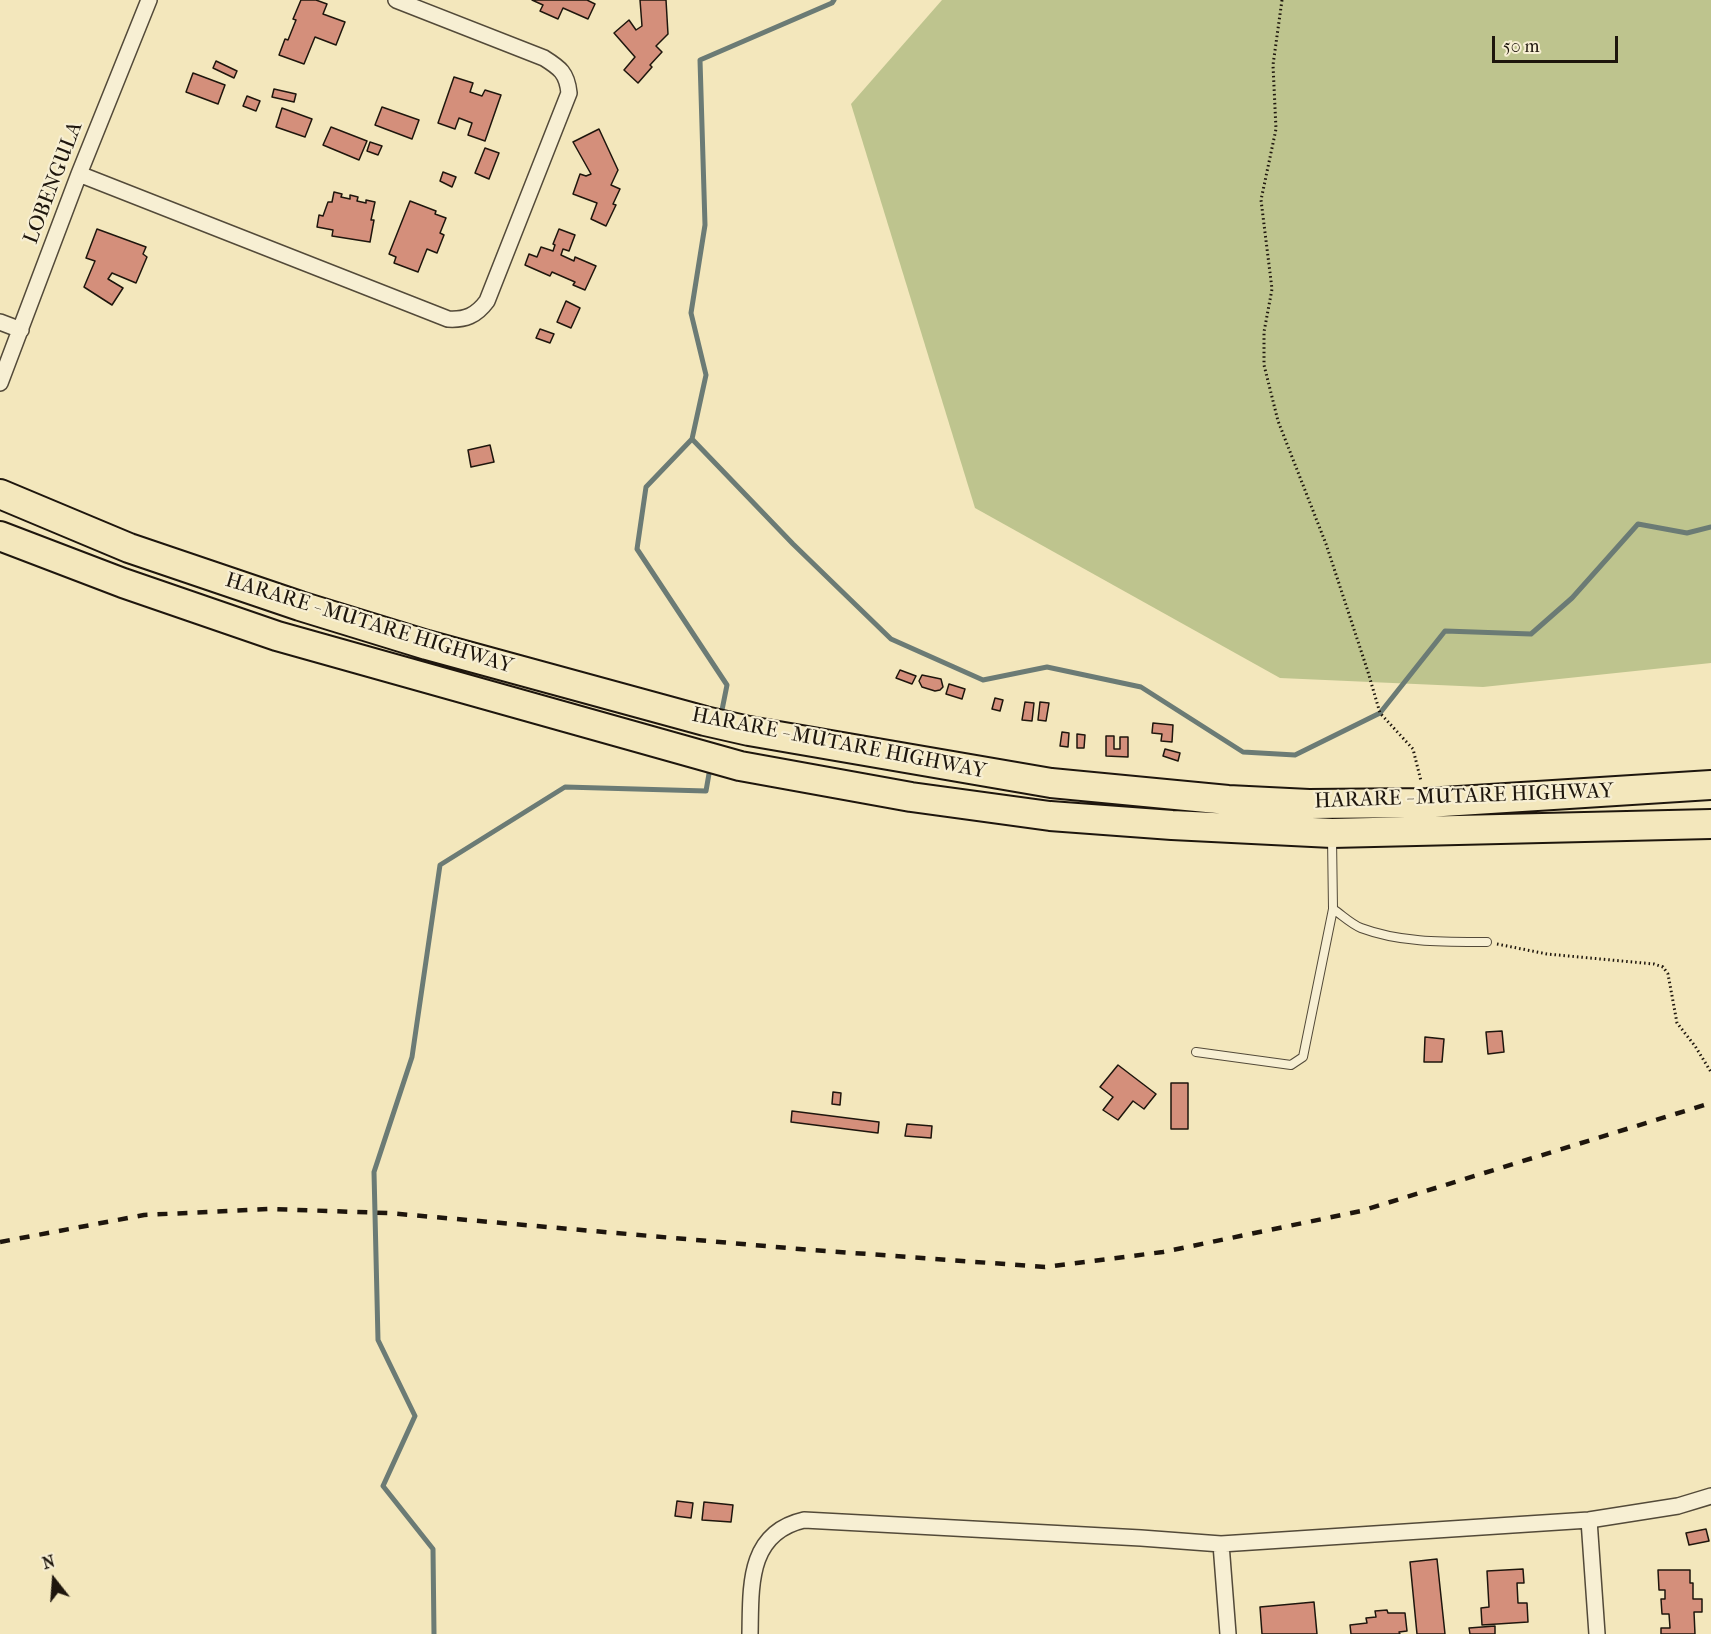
<!DOCTYPE html>
<style>
body{margin:0}
#map{position:relative;width:1711px;height:1634px;overflow:hidden;background:#f3e7bc;font-family:"IM FELL French Canon",serif}
canvas{display:block}
.north{position:absolute;left:24px;top:1550px;width:60px;height:60px;-webkit-text-stroke:4px #f7efd3;paint-order:stroke;rotate:343deg;font-size:16px;font-weight:700;line-height:24px;text-align:center;color:#1e160d}
.north::after{content:'';display:block;margin:auto;width:21px;height:27px;background:#1e160d;clip-path:polygon(50% 0,100% 100%,50% 72%,0 100%)}
.scale{position:absolute;left:1492px;top:36px;width:126px;height:27px;box-sizing:border-box;border:3px solid #1e160d;border-top:0;padding-left:8px;font-size:18px;line-height:21px;white-space:nowrap;color:#1e160d;-webkit-text-stroke:4px #f7efd3;paint-order:stroke}
</style>
<div id="map">
<canvas width="1711" height="1634"></canvas>
<div class="north">N</div>
<div class="scale">50 m</div>
</div>
<script>
const ctx = document.querySelector('canvas').getContext('2d');
ctx.lineJoin = 'round';
function fill(path, color) { ctx.fillStyle = color; ctx.fill(path, 'evenodd'); }
function stroke(path, color, width, dash) { ctx.strokeStyle = color; ctx.lineWidth = width; ctx.lineCap = dash ? 'butt' : 'round'; ctx.setLineDash(dash || []); ctx.stroke(path); }
function write(font, color, halo, rows, align = 'center') {
  ctx.font = font + ' "IM FELL French Canon",serif'; ctx.lineWidth = 4.5; ctx.setLineDash([]); ctx.textBaseline = 'middle'; ctx.strokeStyle = halo; ctx.fillStyle = color; for (const [text, x, y, turn = 0] of rows) {
    ctx.save(); ctx.translate(x, y); ctx.rotate((+turn || 0) * Math.PI / 180); ctx.textAlign = isNaN(turn) ? turn : align; if (halo) ctx.strokeText(text, 0, 0); ctx.fillText(text, 0, 0); ctx.restore();
  }
}
const green = new Path2D(`
 M942 0H1711V663L1483 687 1280 678 975 508 851 104Z`);
const stream = new Path2D(`
 M692 439 793 544 891 639 983 680 1047 667 1141 687 1243 752 1295 755 1380 713 1445 631 1531 634 1572 598 1638 524 1687 533 1711 527
 M721 715 727 685 637 549 646 487 692 439 706 375 691 313 705 225 700 60 832 3 834 0
 M434 1634 433 1549 383 1486 415 1416 378 1340 374 1172 412 1057 440 865 565 787 706 791 710 768`);
const building = new Path2D(`
 M301 0H316L327 4 323 14 345 22 336 45 315 37 304 64 279 55 285 39 288 40 296 20 293 19Z
 M532 0H587L595 4 588 19 563 8 558 19 540 11 543 5Z
 M640 0H666L668 34 656 46 662 52 650 65 652 67 638 83 624 70 635 57 614 33 629 20 636 30 642 26Z
 M216 61 237 71 234 78 213 68Z
 M193 73 225 85 218 104 186 92Z
 M454 77 473 83 470 92 482 96 485 90 501 95 485 141 468 135 472 123 459 118 455 129 438 123Z
 M274 89 296 94 294 102 272 97Z
 M247 96 260 101 256 111 243 106Z
 M382 107 419 120 412 139 375 125Z
 M282 108 312 119 305 137 276 127Z
 M331 127 367 141 359 160 323 145Z
 M599 129 618 170 611 185 620 189 613 204 616 205 606 226 591 219 597 203 573 194 580 174 586 176 591 174 573 142Z
 M370 142 382 146 378 155 367 151Z
 M485 148 499 153 489 179 475 173Z
 M443 172 456 177 452 187 440 181Z
 M334 192 342 194 341 197 350 199V195L358 197 357 201 366 203V200L375 202 371 220H374L370 242 332 236 333 230 317 227 319 215 323 216 328 202H332Z
 M410 201 436 211 435 214 446 218 440 233 444 235 437 253 427 249 418 272 394 263 396 257 389 254Z
 M97 229 146 247 143 254 147 257 136 283 112 273 108 279 123 288 112 305 84 287 95 261 86 258Z
 M559 229 575 235 569 251 563 249 561 255 574 261 575 257 596 266 585 290 573 285 575 282 552 272 550 276 525 265 529 254 537 257 541 247 553 251 555 245 553 244Z
 M566 301 580 308 571 328 557 322Z
 M540 329 554 334 550 343 536 338Z
 M490 445 494 462 471 467 468 450Z
 M900 670 916 676 912 684 896 678Z
 M922 675 941 679 943 687 940 690 935 691 922 687 919 681Z
 M949 684 965 689 962 699 946 694Z
 M995 698 1003 700 1000 711 992 709Z
 M1025 702 1034 703 1032 721 1022 720Z
 M1040 702 1049 703 1046 721 1038 720Z
 M1153 723 1173 725 1172 742 1161 741 1162 734 1152 733Z
 M1062 732 1069 733 1068 747 1060 746Z
 M1077 734 1085 735 1084 748H1077Z
 M1106 736H1114V749H1120V737H1128V757L1106 756Z
 M1165 749 1180 753 1178 761 1163 756Z
 M1502 1031 1504 1052 1488 1054 1486 1032Z
 M1425 1037 1444 1039 1442 1062H1424Z
 M1118 1065 1156 1094 1144 1109 1133 1101 1118 1120 1103 1110 1113 1097 1100 1087Z
 M1171 1083H1188V1129H1171Z
 M833 1092 841 1093 840 1105 832 1104Z
 M792 1111 879 1122 878 1133 791 1122Z
 M907 1124 932 1126 931 1138 905 1136Z
 M677 1501 693 1503 691 1518 675 1516Z
 M704 1502 733 1505 731 1522 702 1520Z
 M1706 1529 1709 1541 1689 1545 1686 1533Z
 M1437 1559 1445 1634H1417L1410 1562Z
 M1523 1569 1524 1583H1517L1518 1603H1527L1528 1622 1482 1625 1481 1608 1489 1607 1487 1571Z
 M1658 1570H1690V1583H1693V1599H1702V1612H1694L1695 1634H1661V1628H1670L1669 1614H1662L1661 1599H1665V1590H1659Z
 M1314 1602 1317 1634H1262L1260 1607Z
 M1387 1610 1388 1613H1405L1407 1631 1399 1632 1400 1634H1351L1350 1625 1367 1623 1366 1618 1376 1617 1375 1611Z
 M1495 1626V1634H1470L1469 1628Z`);
const path = new Path2D(`
 M1282 0 1273 65 1276 129 1261 200 1272 289 1264 332V365L1278 421 1326 544 1368 672 1380 713 1413 749 1421 781
 M1497 944 1547 954 1654 964 1663 967 1668 974 1677 1023 1695 1046 1711 1072`);
const lane = new Path2D(`
 M1332 838 1333 909C1342 915 1351 924 1361 928 1401 943 1445 942 1487 942
 M1196 1052 1291 1065 1303 1057 1333 909`);
const street = new Path2D(`
 M79 174 448 319C465 320 476 316 487 301L569 93C567 73 560 68 544 58L396 0
 M0 322 21 330
 M0 383 79 174 149 0
 M1589 1520 1597 1634
 M1221 1544 1228 1634
 M750 1634C751 1587 747 1533 804 1520L1141 1538 1221 1544 1589 1520 1678 1506 1711 1496`);
const highway = new Path2D(`
 M0 494 129 548 300 606 427 645 705 721 749 731 1051 783 1228 800 1309 804 1427 803 1711 785
 M0 536 123 583 277 636 740 766 911 797 1050 816 1172 825 1332 833 1711 824`);
const rail = new Path2D(`
 M0 1242 144 1215 269 1209 388 1213 799 1249 1045 1267 1163 1252 1361 1211 1711 1103`);
const streetNames = [
 ["LOBENGULA",54,183,-69],
 ["HARARE - MUTARE HIGHWAY",369,624,17],
 ["HARARE - MUTARE HIGHWAY",839,744,11],
 ["HARARE - MUTARE HIGHWAY",1464,797,-2]
];
fill(green, '#bec48e');
stroke(stream, '#6b7b75', 5);
fill(building, '#d48f7b');
stroke(building, '#1e160d', 1.5);
stroke(lane, '#534a39', 10);
stroke(street, '#534a39', 18);
stroke(highway, '#1e160d', 32);
stroke(path, '#1e160d', 3, [1.5, 3]);
stroke(lane, '#f7efd3', 8);
stroke(street, '#f7efd3', 15);
stroke(highway, '#f3e7bc', 28);
stroke(rail, '#1e160d', 4.5, [10, 10]);
write('21px', '#1e160d', '#f7efd3', streetNames);
</script>
